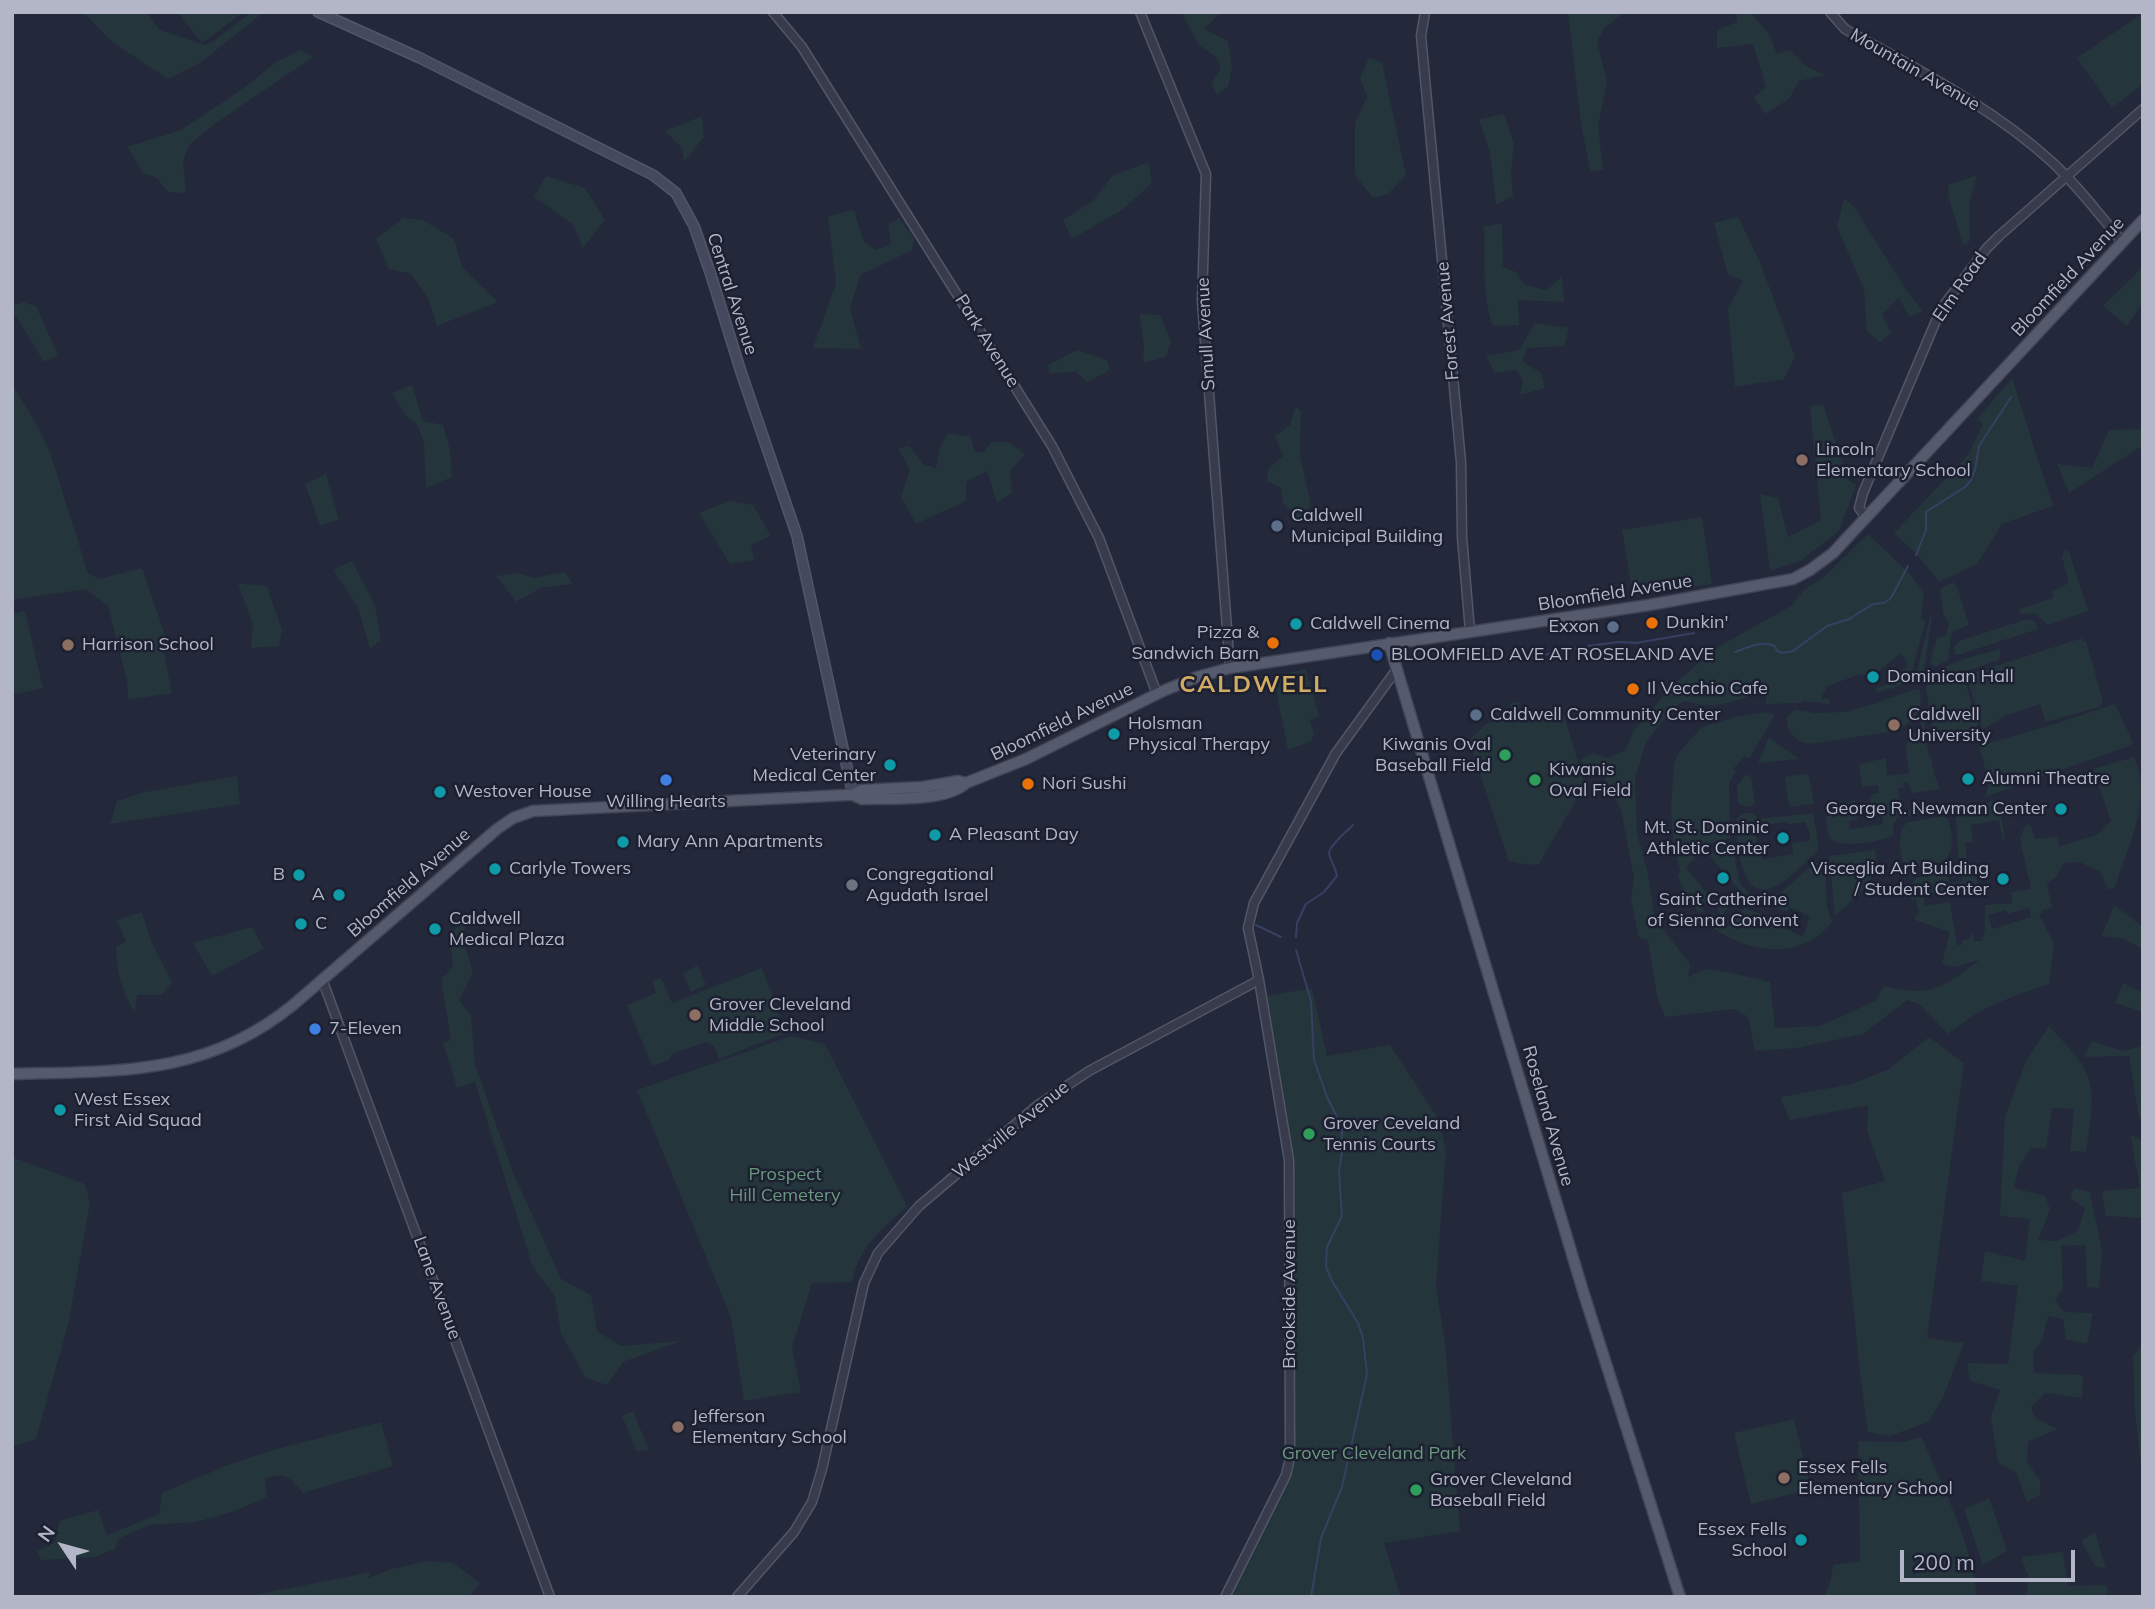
<!DOCTYPE html>
<style>
body{margin:0}
#map{position:relative;width:2155px;height:1609px;overflow:hidden;background:#23283b;font-family:Mulish,sans-serif}
canvas{display:block}
.frame{position:absolute;inset:0;border:14px solid #b3b6c7;pointer-events:none}
.north{position:absolute;left:28px;top:1511px;width:70px;height:70px;-webkit-text-stroke:5px #1c2030;paint-order:stroke;rotate:306deg;font-size:19px;font-weight:700;line-height:28px;text-align:center;color:#b3b6c7}
.north::after{content:'';display:block;margin:auto;width:24px;height:32px;background:#b3b6c7;clip-path:polygon(50% 0,100% 100%,50% 72%,0 100%)}
.scale{position:absolute;left:1900px;top:1550px;width:175px;height:32px;box-sizing:border-box;border:4px solid #b3b6c7;border-top:0;padding-left:9px;font-size:21px;line-height:24px;white-space:nowrap;color:#b3b6c7;-webkit-text-stroke:5px #1c2030;paint-order:stroke}
</style>
<div id="map">
<canvas width="2155" height="1609"></canvas>
<div class="frame"></div>
<div class="north">N</div>
<div class="scale">200 m</div>
</div>
<script>
const ctx = document.querySelector('canvas').getContext('2d');
ctx.lineJoin = 'round';
function fill(path, color) { ctx.fillStyle = color; ctx.fill(path, 'evenodd'); }
function stroke(path, color, width, dash) { ctx.strokeStyle = color; ctx.lineWidth = width; ctx.lineCap = dash ? 'butt' : 'round'; ctx.setLineDash(dash || []); ctx.stroke(path); }
function write(font, color, halo, rows, align = 'center') {
  ctx.font = font + ' Mulish,sans-serif'; ctx.lineWidth = 5; ctx.setLineDash([]); ctx.textBaseline = 'middle'; ctx.strokeStyle = halo; ctx.fillStyle = color; for (const [text, x, y, turn = 0] of rows) {
    ctx.save(); ctx.translate(x, y); ctx.rotate((+turn || 0) * Math.PI / 180); ctx.textAlign = isNaN(turn) ? turn : align; if (halo) ctx.strokeText(text, 0, 0); ctx.fillText(text, 0, 0); ctx.restore();
  }
}
const green = new Path2D(`
 M83 12H146L160 30 205 45 214 41 251 12H264L200 63 168 79 112 42Z
 M1181 12H1221L1204 29 1228 41 1232 67 1228 87 1216 95 1212 82 1221 69 1217 58 1199 45Z
 M1568 12H1625L1605 27 1597 42 1607 82 1598 126 1603 170 1590 171 1581 123Z
 M1737 12H1750L1769 34 1777 54 1790 50 1807 67 1826 75 1799 81 1789 99 1765 114 1754 97 1766 87 1753 44 1717 48V30L1737 22Z
 M179 13 180 12 242 13 205 41H200Z
 M2143 13V84L2112 108 2077 58Z
 M301 50 313 57 216 123 189 145 183 162 186 193 168 192 157 178 143 173 127 147 181 130 241 90 276 62Z
 M1369 58 1382 62 1406 175 1388 194 1373 198 1355 175V123L1367 97 1360 77Z
 M1504 114 1514 143 1511 172 1513 196 1496 205 1490 152 1479 119Z
 M702 116 704 137 684 162 682 148 665 131Z
 M1149 162 1152 183 1122 210 1072 239 1063 220 1093 201 1113 175Z
 M1977 175 1969 204 1970 241 1963 245 1949 198 1948 185Z
 M546 176 585 188 605 220 583 248 573 224 534 197Z
 M1844 198 1855 208 1908 293 1923 311 1909 317 1899 298 1882 314 1891 333 1880 342 1867 331 1864 289 1837 227Z
 M854 210 864 242 876 250 891 244 888 225 899 218 914 238 912 251C894 258 879 267 861 274L850 308 861 349 813 348 836 283 828 216Z
 M1738 217 1760 262 1795 357 1784 379 1735 387 1728 308 1743 281 1728 275 1714 223Z
 M403 218 423 220 454 239 462 267 498 302 437 326 427 296 411 274 389 269 376 239Z
 M1502 223 1503 267 1516 272 1525 285 1547 290 1562 276 1564 302 1518 300 1519 325 1493 326C1481 294 1486 261 1484 227Z
 M2143 267V302L2127 326 2103 306Z
 M23 302 36 306 58 355 44 362 16 316 12 317V306Z
 M1139 314 1160 315 1171 341 1166 357 1143 363 1144 345Z
 M1535 323 1569 328 1564 346 1527 348 1522 361 1541 373 1545 388 1520 395 1523 380 1516 370 1495 373 1486 356 1519 350Z
 M1077 350 1107 360 1110 370 1087 382 1076 372 1050 373 1048 365Z
 M2012 378 2053 506 2002 524 1977 564 1939 582 1919 557 1894 533 1968 455 1983 424 1977 419Z
 M12 385 37 425 50 452 88 573 99 579 142 568 167 640 162 643 172 693 128 700 127 681 108 606 86 589 12 600Z
 M412 385 423 421 443 425 450 449 452 477 426 488 424 443 417 424 406 416 392 393Z
 M1823 404 1848 480 1856 485 1839 531 1800 561 1770 571 1760 494 1778 498 1788 537 1821 520 1810 406Z
 M1295 407 1301 411 1300 455 1310 500 1309 518 1296 517 1283 503 1281 488 1267 481 1268 469 1283 456 1275 436 1290 425Z
 M2143 429V445L2069 493 2057 464 2092 468 2109 430Z
 M948 433 971 437 974 451 983 453 991 442H1008L1025 454 1010 471 1012 493 997 503 987 471 966 482V501L916 524 901 497 910 469 898 448 909 446 923 464 936 468 940 447Z
 M326 474 339 520 320 525 305 484Z
 M729 501 753 505 771 536 751 545 754 560 730 564 699 513Z
 M1702 517 1712 584 1633 596 1622 530Z
 M1868 534 1909 573 1924 592 1921 620 1926 619 1911 675 1907 681 1891 690 1890 688 1877 693 1876 687 1883 686 1908 666 1906 660 1900 654 1872 676 1870 674 1858 675 1825 687 1826 692 1821 694 1822 699 1828 698 1830 704 1803 701 1801 703 1766 704 1767 691C1738 700 1714 711 1685 701L1673 708 1646 742 1635 779 1637 833 1647 870 1655 919 1690 964 1688 977 1705 969 1727 972 1770 982 1775 1028 1820 1026 1875 1001 1884 986C1930 998 1943 988 1979 960L1955 967 1942 964 1950 932 1915 920 1916 916 1919 913 1916 900 1912 901 1908 890 1916 878 1946 870 1949 883 1962 881V875L1969 874 1968 867 1975 866 1978 886 1961 889 1960 887 1955 888V890L1923 895 1925 906 1950 902 1957 945H1962V941L1970 939V935L1973 934 1974 941H1982L1985 929V905L2012 903 2011 892 2031 889 2020 839 2025 825 2030 824 2035 839 2057 837 2059 846 2097 835 2111 821 2093 769 2134 757C2153 800 2128 845 2115 887L2108 890 2100 871 2079 862 2064 863 2056 877 2047 884 2052 907 2042 910V913L2039 914 2054 944 2049 984C2010 997 1980 1007 1948 1034L1919 1004 1907 1000 1863 1034 1797 1048 1755 1051 1748 1017 1735 1009 1665 1017 1657 996 1648 940 1639 938 1631 899 1634 878 1621 810 1602 773 1585 775 1581 759 1592 753 1608 758 1626 750 1632 733 1672 686 1718 647 1791 606 1804 590 1824 577ZM2029 908 2031 917 1992 929 1988 915 2006 910 2007 914Z
 M2065 550 2069 551 2088 611 2048 625 2034 613 2021 614 2019 609 2053 598 2052 591 2069 583 2062 557Z
 M352 561 375 605 381 640 370 649 358 607 333 570Z
 M565 572 573 584 541 588 516 602 496 576 519 573 533 578Z
 M1953 582 1958 589 1969 625 1952 632 1948 660 1935 667 1930 663 1937 638 1946 635 1949 623 1943 614 1940 589Z
 M238 583 267 586 282 630 279 646 251 648 253 626Z
 M25 611 43 688 12 695V614Z
 M1932 616 1924 670 1916 676 1930 617Z
 M2027 619 2035 621 2038 629 1958 655 1955 654 1954 648 1959 641Z
 M2082 638 2083 642 2086 641 2103 701 2100 707 2046 722 2040 704 2007 715 1983 729 1968 681 1971 674Z
 M2001 649 1999 660 1969 670 1964 678 1978 723 1975 734 1942 739 1935 744 1926 688C1936 661 1977 656 2001 649Z
 M1306 669 1319 716 1310 720 1314 734 1311 741 1288 750 1273 676Z
 M1915 689 1920 691C1924 710 1913 723 1896 731L1809 744 1799 741 1791 734 1787 725V717L1795 710 1816 713 1844 712 1877 703Z
 M1519 702 1521 719 1564 715 1585 785 1539 864 1527 865 1509 861 1469 740 1486 724 1500 720 1505 716 1511 717 1510 703Z
 M2115 704 2133 742 2129 746 1985 797 1989 783 1979 746 2055 724Z
 M1767 712 1775 715 1749 759 1745 756 1733 769 1736 772 1729 783 1730 838 1691 849 1703 850 1686 867 1713 901 1712 904 1709 901 1701 906 1704 911 1700 914 1688 901 1678 876 1680 870 1673 841 1671 807 1674 764 1679 752 1702 727 1735 717Z
 M1922 719 1926 722 1924 727 1929 756H1931L1934 774 1940 789 1912 793 1908 782 1903 783 1904 787 1898 788 1900 801 1897 802 1898 812 1939 805H1942L1941 810 1897 818 1893 825V835C1884 842 1841 848 1832 840 1826 835 1827 826 1826 818 1831 813 1845 802 1855 800L1857 819 1849 821 1850 829 1883 824 1882 816 1873 817 1870 795 1879 793 1878 785 1862 787 1859 764 1886 758 1887 776 1909 773C1906 747 1901 744 1922 726L1920 720Z
 M1769 737 1799 759 1758 763Z
 M1746 774 1751 777 1755 803 1750 807 1738 804 1737 786Z
 M1805 774 1809 776 1814 803 1791 807 1788 801 1785 777Z
 M237 776 240 804 110 824 117 801 145 792Z
 M1997 799 1996 804 2000 808 1997 813 2001 814 2005 841 2003 842 1999 820 1971 825 1973 842 1965 843 1967 858H1958L1956 814Z
 M1744 813H1752L1759 819 1813 813 1819 849C1806 861 1792 878 1776 886 1741 905 1737 844 1736 824L1737 818ZM1783 822 1789 824 1805 822 1810 833 1809 841 1792 843 1793 854 1762 859 1760 849H1758L1755 830 1763 825Z
 M1946 816C1953 829 1956 851 1943 862L1904 870C1902 854 1894 833 1908 822Z
 M1727 847 1733 849 1740 884 1749 893 1763 897 1779 894 1816 862 1819 865 1825 860 1827 906 1832 922C1807 955 1763 956 1727 936 1719 932 1709 927 1706 919L1713 913 1717 916 1720 913 1717 909 1731 897 1734 900 1721 917 1725 920 1723 924 1727 927 1730 924 1732 925 1744 908 1775 919 1773 924 1803 936 1810 916 1789 907 1787 912 1749 897 1741 892 1708 854Z
 M1875 850C1882 880 1855 897 1835 916L1829 856Z
 M2114 905 2143 927V949L2124 939 2102 936Z
 M142 912 151 941 172 982 162 995H137L135 1013C121 990 117 972 116 946L126 942 117 920Z
 M470 913 462 937 473 972 459 1000 471 1016 475 1064 512 1170 561 1279 591 1295 597 1331 621 1346 681 1341 623 1362 607 1385 586 1378 561 1334 555 1297 532 1265 475 1082 457 1088 443 1043 451 1040 441 979 453 967 449 936Z
 M252 927 264 949 212 976 193 943Z
 M698 965 706 985 691 992 683 973Z
 M762 968 786 1033 719 1059 714 1046 706 1042 672 1054 669 1060 652 1066 627 1005 656 993 652 981 661 978 672 1003Z
 M2123 983 2143 993V1012L2115 1003Z
 M1312 988 1327 1056 1390 1045 1439 1120 1446 1151 1436 1286 1445 1343 1460 1531 1384 1543 1401 1597H1231L1295 1462 1293 1151 1267 996Z
 M2049 1026C2063 1042 2083 1059 2089 1080 2095 1100 2089 1132 2086 1152L2070 1151 2074 1109 2052 1108 2046 1149 2031 1148 2019 1167 2014 1188 2045 1196 2050 1209 2038 1240 2056 1241 2078 1231 2085 1208 2070 1198 2074 1188 2090 1192 2102 1251 2099 1288 2087 1287 2085 1245 2061 1246 2063 1289 2055 1300 2064 1312 2093 1313 2087 1344 2066 1339 2063 1319 2048 1316 2042 1340 2033 1352 2034 1373 2083 1375 2082 1398 2045 1393 2031 1407 2035 1418 2058 1429 2028 1442 2027 1462 2040 1480V1495L2027 1502 2016 1472 1998 1463 1991 1417 2000 1390 1970 1381 1967 1363 2008 1364 2018 1286 1981 1281 1985 1251 2025 1261 2030 1219 2000 1216 2005 1116 2026 1061Z
 M791 1036 825 1044 907 1206C882 1230 859 1246 852 1282L812 1283 792 1348 801 1392 744 1401 731 1317 637 1090Z
 M1929 1037 1964 1063 1927 1338 1964 1343 1942 1400 1928 1422 1890 1436 1868 1432 1860 1374 1842 1193 1885 1181 1867 1131 1868 1105 1790 1120 1780 1097 1852 1084 1889 1069Z
 M2092 1041 2122 1051 2143 1046V1121L2139 1118 2129 1056 2084 1057Z
 M2130 1134 2143 1142V1218L2106 1216 2102 1191 2140 1188Z
 M12 1157 85 1184 90 1203 69 1321 36 1439 12 1447Z
 M2143 1344V1486L2135 1410 2133 1356Z
 M633 1411 649 1450 644 1451 643 1449 637 1452 622 1416Z
 M1794 1419 1811 1489 1751 1504 1734 1433Z
 M381 1422 393 1466 303 1493C289 1477 287 1472 265 1478L267 1497 235 1511 196 1522 149 1525 118 1539 115 1549 95 1557 41 1560 37 1551 55 1542 60 1521 98 1510 107 1535 159 1514 162 1493 228 1465 273 1450Z
 M1922 1437C1943 1490 1971 1539 1977 1597H1824L1831 1580 1833 1565 1860 1561 1858 1441 1902 1442Z
 M1989 1498 2007 1551 1983 1565 1964 1509Z
 M2095 1532 2106 1569 2095 1566 2081 1541Z
 M2063 1552 2068 1586 2107 1585V1597H2026L2029 1578 2021 1557Z
 M427 1561 453 1563 480 1583 469 1597H244L371 1572 367 1579 391 1569Z`);
const stream = new Path2D(`
 M1916 555 1926 530V512L1965 487 1971 480 1975 470 1979 446 2011 397
 M1588 646 1618 642 1636 643 1694 633
 M1735 652C1749 647 1760 640 1775 646L1777 651 1782 653 1793 651 1827 626 1849 619 1873 604 1884 603 1891 598 1908 566
 M1529 658 1577 648
 M1256 925 1281 937
 M1296 937 1297 923 1306 904 1324 892 1337 876C1336 868 1329 858 1329 853 1329 846 1348 830 1353 825
 M1296 950 1311 1001 1314 1060 1327 1097 1342 1127V1152L1339 1172 1342 1216 1327 1247 1326 1267 1332 1281 1358 1323 1363 1338 1367 1374 1342 1487 1321 1538 1311 1597`);
const tertiary = new Path2D(`
 M773 12 802 47 1052 446 1099 538 1157 694
 M1140 12 1206 174 1202 301 1230 668
 M1425 12 1421 36 1461 462 1462 537 1470 631
 M1830 12 1845 29C1916 69 1991 106 2052 162 2077 185 2100 215 2122 242
 M1866 517 1859 508 1863 493 1941 309 1986 249 1999 236 2143 109
 M322 979 550 1597
 M737 1597 794 1532 812 1502 822 1469 864 1283 878 1253 919 1206 1038 1105 1089 1071 1259 980
 M1225 1597 1286 1475 1290 1458 1289 1160 1259 980 1248 928 1254 903 1336 753 1397 669`);
const secondary = new Path2D(`
 M318 12 420 58 593 145 653 175 676 193 694 226 711 275 741 372 797 536 853 795`);
const primary = new Path2D(`
 M1389 643 1583 1291 1680 1597
 M853 795 861 790 923 787 958 781 966 783
 M12 1074C119 1071 206 1076 293 1005L497 829 513 818 533 811 846 795H853L862 799C889 798 946 802 966 783L1026 759 1163 691 1197 677 1230 668 1649 605 1793 579 1810 570 1833 553 2143 220`);
const markers = [
 [1802,460,7,"#8d6e63"],
 [1277,526,7,"#5c6f8a"],
 [1652,623,7,"#e8710a"],
 [1296,624,7,"#0f9aa8"],
 [1613,627,7,"#5c6f8a"],
 [1273,643,7,"#e8710a"],
 [68,645,7,"#8d6e63"],
 [1377,655,7,"#1a4fb4"],
 [1873,677,7,"#0f9aa8"],
 [1633,689,7,"#e8710a"],
 [1476,715,7,"#5c6f8a"],
 [1894,725,7,"#8d6e63"],
 [1114,734,7,"#0f9aa8"],
 [1505,755,7,"#2e9e5b"],
 [890,765,7,"#0f9aa8"],
 [1968,779,7,"#0f9aa8"],
 [666,780,7,"#3f7fe0"],
 [1535,780,7,"#2e9e5b"],
 [1028,784,7,"#e8710a"],
 [440,792,7,"#0f9aa8"],
 [2061,809,7,"#0f9aa8"],
 [935,835,7,"#0f9aa8"],
 [1783,838,7,"#0f9aa8"],
 [623,842,7,"#0f9aa8"],
 [495,869,7,"#0f9aa8"],
 [299,875,7,"#0f9aa8"],
 [1723,878,7,"#0f9aa8"],
 [2003,879,7,"#0f9aa8"],
 [852,885,7,"#6b7280"],
 [339,895,7,"#0f9aa8"],
 [301,924,7,"#0f9aa8"],
 [435,929,7,"#0f9aa8"],
 [695,1015,7,"#8d6e63"],
 [315,1029,7,"#3f7fe0"],
 [60,1110,7,"#0f9aa8"],
 [1309,1134,7,"#2e9e5b"],
 [678,1427,7,"#8d6e63"],
 [1784,1478,7,"#8d6e63"],
 [1416,1490,7,"#2e9e5b"],
 [1801,1540,7,"#0f9aa8"]
];
const streetNames = [
 ["Mountain Avenue",1915,70,30],
 ["Bloomfield Avenue",2068,277,-47],
 ["Elm Road",1960,287,-55],
 ["Central Avenue",732,294,72],
 ["Forest Avenue",1448,321,-95],
 ["Smull Avenue",1206,334,-93],
 ["Park Avenue",987,341,58],
 ["Bloomfield Avenue",1615,593,-9],
 ["Bloomfield Avenue",1062,722,-26],
 ["Bloomfield Avenue",409,883,-41],
 ["Roseland Avenue",1548,1116,74],
 ["Westville Avenue",1011,1130,-39],
 ["Lane Avenue",437,1288,70],
 ["Brookside Avenue",1290,1294,-90]
];
const poiNames = [
 ["Lincoln",1816,450],
 ["Elementary School",1816,471],
 ["Caldwell",1291,516],
 ["Municipal Building",1291,537],
 ["Dunkin'",1666,623],
 ["Caldwell Cinema",1310,624],
 ["Exxon",1599,627,"right"],
 ["Pizza &",1259,633,"right"],
 ["Sandwich Barn",1259,654,"right"],
 ["Harrison School",82,645],
 ["BLOOMFIELD AVE AT ROSELAND AVE",1391,655],
 ["Dominican Hall",1887,677],
 ["Il Vecchio Cafe",1647,689],
 ["Caldwell Community Center",1490,715],
 ["Caldwell",1908,715],
 ["University",1908,736],
 ["Holsman",1128,724],
 ["Physical Therapy",1128,745],
 ["Kiwanis Oval",1491,745,"right"],
 ["Baseball Field",1491,766,"right"],
 ["Veterinary",876,755,"right"],
 ["Medical Center",876,776,"right"],
 ["Kiwanis",1549,770],
 ["Oval Field",1549,791],
 ["Alumni Theatre",1982,779],
 ["Nori Sushi",1042,784],
 ["Westover House",454,792],
 ["Willing Hearts",666,802,"center"],
 ["George R. Newman Center",2047,809,"right"],
 ["Mt. St. Dominic",1769,828,"right"],
 ["Athletic Center",1769,849,"right"],
 ["A Pleasant Day",949,835],
 ["Mary Ann Apartments",637,842],
 ["Carlyle Towers",509,869],
 ["Visceglia Art Building",1989,869,"right"],
 ["/ Student Center",1989,890,"right"],
 ["B",285,875,"right"],
 ["Congregational",866,875],
 ["Agudath Israel",866,896],
 ["A",325,895,"right"],
 ["Saint Catherine",1723,900,"center"],
 ["of Sienna Convent",1723,921,"center"],
 ["Caldwell",449,919],
 ["Medical Plaza",449,940],
 ["C",315,924],
 ["Grover Cleveland",709,1005],
 ["Middle School",709,1026],
 ["7-Eleven",329,1029],
 ["West Essex",74,1100],
 ["First Aid Squad",74,1121],
 ["Grover Ceveland",1323,1124],
 ["Tennis Courts",1323,1145],
 ["Jefferson",692,1417],
 ["Elementary School",692,1438],
 ["Essex Fells",1798,1468],
 ["Elementary School",1798,1489],
 ["Grover Cleveland",1430,1480],
 ["Baseball Field",1430,1501],
 ["Essex Fells",1787,1530,"right"],
 ["School",1787,1551,"right"]
];
const parkNames = [
 ["Prospect",785,1175],
 ["Hill Cemetery",785,1196],
 ["Grover Cleveland Park",1374,1454]
];
const districtNames = [
 ["CALDWELL",1254,685]
];
fill(green, '#25353c');
stroke(stream, '#374062', 2);
stroke(tertiary, '#525666', 11);
stroke(secondary, '#525666', 12);
stroke(primary, '#404454', 13);
stroke(tertiary, '#373b4c', 8);
stroke(secondary, '#45495e', 9);
stroke(primary, '#555a6c', 10);
for (const [x, y, r, color] of markers) { const dot = new Path2D(); dot.arc(x, y, r, 0, 2 * Math.PI); ctx.fillStyle = color; ctx.fill(dot); stroke(dot, '#1c2030', 2.5); }
write('18px', '#b3b6c7', '#1c2030', streetNames);
write('18px', '#b3b6c7', '#1c2030', poiNames, 'left');
write('18px', '#6a987f', '#1c2030', parkNames);
ctx.letterSpacing = '2px';
write('bold 24px', '#d2ac63', '#1c2030', districtNames);
ctx.letterSpacing = '0px';
</script>
